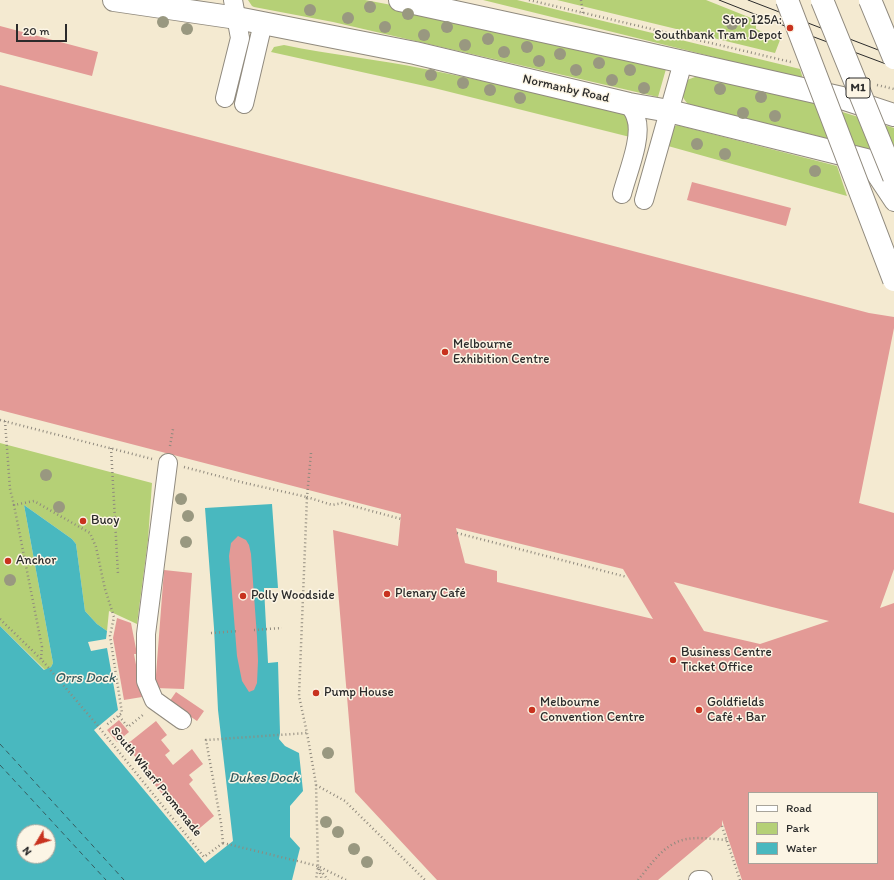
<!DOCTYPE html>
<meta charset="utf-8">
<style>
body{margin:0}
#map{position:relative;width:894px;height:880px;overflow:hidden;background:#f4ead1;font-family:Itim,sans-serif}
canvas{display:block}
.legend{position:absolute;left:748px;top:792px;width:130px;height:72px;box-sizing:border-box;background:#fcf5e5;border:1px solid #a8a49b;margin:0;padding:5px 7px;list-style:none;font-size:12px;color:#2b2b2b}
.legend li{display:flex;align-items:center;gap:8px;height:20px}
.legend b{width:20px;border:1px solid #a8a49b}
.north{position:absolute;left:16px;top:824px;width:40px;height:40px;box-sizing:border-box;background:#fcf5e5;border:1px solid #a8a49b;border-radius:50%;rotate:232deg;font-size:11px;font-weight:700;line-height:16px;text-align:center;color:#2b2b2b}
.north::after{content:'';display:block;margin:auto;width:14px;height:18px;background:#c8321e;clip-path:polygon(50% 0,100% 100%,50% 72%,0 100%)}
.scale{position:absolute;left:16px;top:24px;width:51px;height:18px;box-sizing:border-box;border:2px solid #2b2b2b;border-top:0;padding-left:5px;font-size:12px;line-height:14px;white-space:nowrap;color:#2b2b2b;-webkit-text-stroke:3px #fcf5e5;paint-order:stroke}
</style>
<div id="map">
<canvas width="894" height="880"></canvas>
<ul class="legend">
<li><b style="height:5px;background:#fff"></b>Road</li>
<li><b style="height:11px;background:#b5d076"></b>Park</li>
<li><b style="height:11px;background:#49b8bf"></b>Water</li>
</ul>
<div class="north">N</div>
<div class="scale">20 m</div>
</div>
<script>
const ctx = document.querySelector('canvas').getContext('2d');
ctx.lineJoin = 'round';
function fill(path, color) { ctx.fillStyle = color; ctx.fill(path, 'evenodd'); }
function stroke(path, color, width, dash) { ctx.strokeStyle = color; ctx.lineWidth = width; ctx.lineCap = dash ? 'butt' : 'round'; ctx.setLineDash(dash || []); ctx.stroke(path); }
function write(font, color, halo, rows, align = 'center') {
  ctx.font = font + ' Itim,sans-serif'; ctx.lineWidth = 3; ctx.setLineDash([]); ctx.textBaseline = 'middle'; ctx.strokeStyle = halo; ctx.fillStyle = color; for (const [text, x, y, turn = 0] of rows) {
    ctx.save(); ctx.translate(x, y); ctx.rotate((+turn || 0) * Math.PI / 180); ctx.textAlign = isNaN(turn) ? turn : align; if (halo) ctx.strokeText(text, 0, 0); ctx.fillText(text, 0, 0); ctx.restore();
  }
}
const green = new Path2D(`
 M248 0H365L397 6 666 69 658 97 333 22 254 7 252 6Z
 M483 0H517L800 69 803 79Z
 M557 0H706L756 20V29L780 40 775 53Z
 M284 45C330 55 378 59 425 69 487 81 549 96 611 110 631 115 631 117 630 137L434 88 271 52 274 47Z
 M695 77H702L810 102 894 128V159L854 145 688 104C679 94 682 91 687 80Z
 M677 125 837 166 847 196 668 146 672 128Z
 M0 443 152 483 148 540 137 624 109 611 107 631 97 624 85 611 76 544 72 539 24 505 53 663 51 667 45 670 0 626Z`);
const water = new Path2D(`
 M272 504 278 588H264L268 663 278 662 280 733 279 739 285 746 299 753 303 791 290 806V837L300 848 292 880H0V626L44 670 51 667 53 663 24 505 72 539 76 544 85 611 97 624 107 631 106 639 88 642 91 651 107 648 118 710 94 730 205 863 233 841 218 710 214 628 205 508ZM24 832H48V856H24Z`);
const ferry = new Path2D(`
 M0 744 124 880
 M0 765 106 880`);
const building = new Path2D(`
 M0 26 98 52 92 76 0 52Z
 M0 85 869 313 894 317V328L859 503 894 513V569L880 608 894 603V880H742L722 820V826L658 880H437L355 792 333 530 398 546 401 514 0 410ZM456 528 623 569 653 619 497 582V571L465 563ZM674 582 772 607 829 621 760 644 704 631ZM749 793H877V863H749Z
 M692 182 791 208 786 226 687 200Z
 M238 536 246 540 249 545 251 554 257 637 258 661 257 683 254 690 249 692 242 681 237 656 229 556 231 543Z
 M164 570 192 573 184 689 155 688Z
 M117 618 131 623 137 654H134L142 697 124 700 113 638Z
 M176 692 204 711 197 721 169 702Z
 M119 720 129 732 117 742 107 730Z
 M156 721 167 735 161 740 170 751 165 755 173 765 192 749 203 764 189 775 193 780 189 784 214 816 194 833 142 769 144 768 126 745Z`);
const path = new Path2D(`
 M529 0 791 62
 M581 0 583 14
 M877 85 894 89
 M0 420 152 459
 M5 421 10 489 14 505
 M170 446 173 429
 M111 448 118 574
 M311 453 307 497 332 505 342 503 401 519
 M184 467 245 483 307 497 299 696 307 733 316 784 318 866 316 880
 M457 533 627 577
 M0 619 41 659 98 726 204 857 223 843
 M254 630 282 628
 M211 633 239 631
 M41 659 42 647 14 505 34 501 90 533 96 547 105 589 114 617 110 636 122 713 105 726
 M119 716 128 727 144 714
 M316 785 345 801 425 880
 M722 826 740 880
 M223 843 221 823 206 740 307 733
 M223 843 318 866 346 880
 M318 867 328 880
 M319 869 322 880
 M638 880C649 867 660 850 675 843 689 835 711 839 727 840`);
const minor = new Path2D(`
 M225 98 240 38 233 0
 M244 104 263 23
 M866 160 894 202
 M622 194C627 174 643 137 636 118 635 113 631 108 629 104
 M644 200 683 62
 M168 463 146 634V681L154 700 182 720
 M698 880H703`);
const major = new Path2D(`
 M114 0 237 18 415 53 629 104 669 111 866 160 894 169
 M400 0 639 52 842 98 894 115`);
const tram = new Path2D(`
 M719 0 790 28 894 67
 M748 0 894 56`);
const highwayBridge = new Path2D(`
 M787 0 894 280
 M822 0 894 177
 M870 0 894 58`);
const trees = [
 [370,7],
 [310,10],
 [408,14],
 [348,18],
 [163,22],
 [732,24],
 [385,27],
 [447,27],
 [187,29],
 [424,35],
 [488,39],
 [465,45],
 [527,47],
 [504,52],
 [560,54],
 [539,61],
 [599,63],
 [576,70],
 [630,70],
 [431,75],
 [612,80],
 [463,83],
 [644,88],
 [720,89],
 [490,90],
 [761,97],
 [520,98],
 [743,113],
 [775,116],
 [697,144],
 [725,154],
 [815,171],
 [46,475],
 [181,499],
 [59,507],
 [188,516],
 [186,542],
 [10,580],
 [328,753],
 [326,822],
 [338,832],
 [354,849],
 [367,862]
];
const markers = [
 [790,28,4,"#c8321e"],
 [445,352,4,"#c8321e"],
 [83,521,4,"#c8321e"],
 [8,561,4,"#c8321e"],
 [387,594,4,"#c8321e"],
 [243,596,4,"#c8321e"],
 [673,660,4,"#c8321e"],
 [316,693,4,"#c8321e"],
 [532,710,4,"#c8321e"],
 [699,710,4,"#c8321e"]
];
const shields = [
 [858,88,24]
];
const shieldNames = [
 ["M1",858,88]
];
const poiNames = [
 ["Stop 125A:",782,21,"right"],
 ["Southbank Tram Depot",782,36,"right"],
 ["Melbourne",453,345],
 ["Exhibition Centre",453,360],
 ["Buoy",91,521],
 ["Anchor",16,561],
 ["Plenary Café",395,594],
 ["Polly Woodside",251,596],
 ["Business Centre",681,653],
 ["Ticket Office",681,668],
 ["Pump House",324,693],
 ["Melbourne",540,703],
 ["Convention Centre",540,718],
 ["Goldfields",707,703],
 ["Café + Bar",707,718]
];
const streetNames = [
 ["Normanby Road",566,89,13],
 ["South Wharf Promenade",156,782,51]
];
const waterNames = [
 ["Orrs Dock",85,678],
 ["Dukes Dock",264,778]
];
fill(green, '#b5d076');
fill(water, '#49b8bf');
stroke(ferry, '#365c5f', 1, [5, 4]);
fill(building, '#e39a96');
stroke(minor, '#908a7e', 20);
stroke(major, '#908a7e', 24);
stroke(path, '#908a7e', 2.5, [1, 3]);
stroke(minor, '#fff', 18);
stroke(major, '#fff', 22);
stroke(tram, '#2b2b2b', 1);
stroke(highwayBridge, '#908a7e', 24, []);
stroke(highwayBridge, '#fff', 22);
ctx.fillStyle = '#999880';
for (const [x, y] of trees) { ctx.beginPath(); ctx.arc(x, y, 6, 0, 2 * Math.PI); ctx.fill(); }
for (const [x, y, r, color] of markers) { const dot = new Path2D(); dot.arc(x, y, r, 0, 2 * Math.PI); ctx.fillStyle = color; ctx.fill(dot); stroke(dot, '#fcf5e5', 1.5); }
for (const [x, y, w] of shields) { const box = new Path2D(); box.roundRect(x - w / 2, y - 10, w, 20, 3); ctx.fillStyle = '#fcf5e5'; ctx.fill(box); stroke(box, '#2b2b2b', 1); }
write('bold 12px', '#2b2b2b', null, shieldNames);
write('13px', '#2b2b2b', '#fcf5e5', poiNames, 'left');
write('13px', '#2b2b2b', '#fcf5e5', streetNames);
write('italic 14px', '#365c5f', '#fcf5e5', waterNames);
</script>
